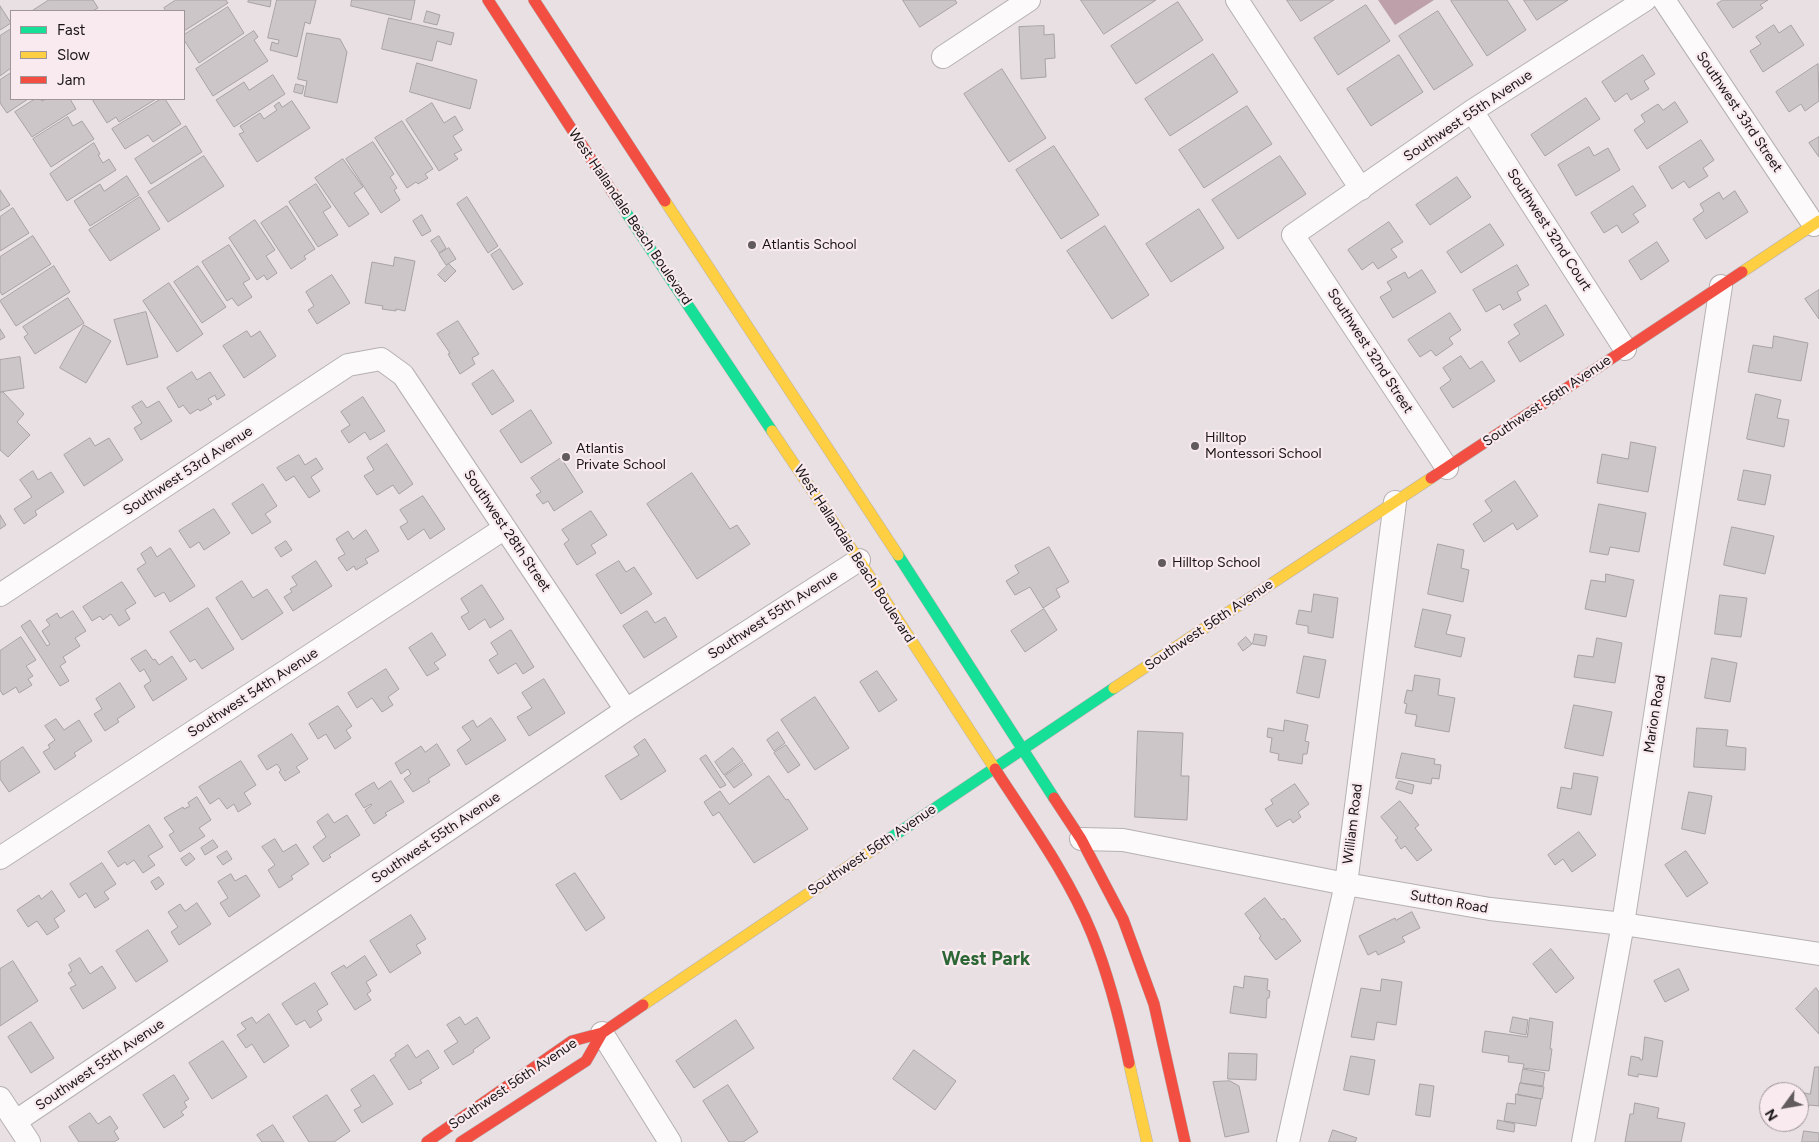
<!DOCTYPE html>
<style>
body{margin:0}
#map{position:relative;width:1819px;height:1142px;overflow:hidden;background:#e8e0e2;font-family:Figtree,sans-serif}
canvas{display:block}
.legend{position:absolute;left:10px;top:10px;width:175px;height:90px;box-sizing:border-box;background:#f8eaee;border:1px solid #9f9497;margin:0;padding:6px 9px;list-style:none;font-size:15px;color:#191415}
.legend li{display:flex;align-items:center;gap:10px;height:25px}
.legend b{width:25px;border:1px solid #9f9497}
.north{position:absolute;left:1759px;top:1082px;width:50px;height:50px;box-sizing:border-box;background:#f8eaee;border:1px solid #9f9497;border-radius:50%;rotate:238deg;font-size:14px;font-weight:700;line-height:20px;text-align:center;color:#191415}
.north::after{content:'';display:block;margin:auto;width:18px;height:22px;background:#615b5d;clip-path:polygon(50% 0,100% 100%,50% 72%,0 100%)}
</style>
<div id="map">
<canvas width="1819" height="1142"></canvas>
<ul class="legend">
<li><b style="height:6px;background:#16e098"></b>Fast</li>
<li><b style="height:6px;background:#ffcf43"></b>Slow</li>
<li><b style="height:6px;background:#f24e42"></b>Jam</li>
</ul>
<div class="north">N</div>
</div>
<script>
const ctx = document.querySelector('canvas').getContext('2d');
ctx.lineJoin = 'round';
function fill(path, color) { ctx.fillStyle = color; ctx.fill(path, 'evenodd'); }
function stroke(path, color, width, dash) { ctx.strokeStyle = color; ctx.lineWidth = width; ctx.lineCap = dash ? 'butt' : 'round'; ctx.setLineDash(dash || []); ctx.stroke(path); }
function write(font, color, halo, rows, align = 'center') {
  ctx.font = font + ' Figtree,sans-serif'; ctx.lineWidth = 4.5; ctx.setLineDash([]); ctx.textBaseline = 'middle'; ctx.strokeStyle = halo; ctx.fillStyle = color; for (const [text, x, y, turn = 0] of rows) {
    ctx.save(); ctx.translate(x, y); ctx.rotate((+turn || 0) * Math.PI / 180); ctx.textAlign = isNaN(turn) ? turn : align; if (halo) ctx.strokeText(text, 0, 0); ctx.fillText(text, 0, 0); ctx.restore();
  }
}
const water = new Path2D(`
 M1378 0H1434L1395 25Z`);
const building = new Path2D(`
 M49 0H93L98 8 93 11H32Z
 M176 0H226L228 3 184 31V11H166L164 8Z
 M249 0H271L270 7 248 2Z
 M277 0H316L310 24 305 22 297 57 270 50 272 42 278 44 279 40 268 38Z
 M352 0H415L411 20 351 6Z
 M903 0H955L957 3 920 27Z
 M1081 0H1156L1104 34Z
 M1287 0H1334L1301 21Z
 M1453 0H1507L1526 30 1487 56 1451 1Z
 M1524 0H1568L1537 20Z
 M1723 0H1768L1760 5 1763 8 1733 28 1717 4Z
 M1178 2 1203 40 1136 84 1111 46Z
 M1366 5 1390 41 1338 75 1314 38Z
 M0 6 11 23 0 30Z
 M228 7 244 33 199 63 184 40V35Z
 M427 11 440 15 437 25 424 22Z
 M1438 11 1473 65 1434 90 1399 36Z
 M389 18 454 33 451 45 437 41 432 61 382 49Z
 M1774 25 1779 33 1791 25 1804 45 1763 72 1750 51 1761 44 1756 37Z
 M1044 26V35L1054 34 1055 58 1045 59 1046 77 1021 79 1019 27Z
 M11 29V68L0 76V36Z
 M254 31 258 37 254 40 268 61 213 96 196 69Z
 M307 33 340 39 347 52 337 103 304 96 307 81 298 79Z
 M1213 54 1238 92 1170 136 1145 99Z
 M1399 55 1423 92 1371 126 1347 89Z
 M1643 55 1655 74 1644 81 1649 89 1631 100 1627 93 1615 102 1602 82Z
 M417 63 477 80 470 109 410 92Z
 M1818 64 1819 101 1805 111 1801 104 1789 112 1776 92Z
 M1002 69 1046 138 1009 162 964 94Z
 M11 73V99H28L7 113 0 103V80Z
 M273 75 285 94 234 127 216 100 244 82 249 90Z
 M296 84 304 86 302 94 294 92Z
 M1586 98 1600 119 1545 156 1531 135Z
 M35 99H40L42 101 46 99H70L76 109 32 137 15 112Z
 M96 99H156L119 122 116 117 107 123 93 101Z
 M161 99H165L181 124 153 142 148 135 125 149 112 129Z
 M292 101 310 128 257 162 239 134 244 132 240 126 260 113 264 119 277 110 274 106 279 102 282 107Z
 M1675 102 1688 122 1647 149 1634 130 1645 122 1641 115 1658 104 1663 110Z
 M432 103 444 123 455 116 463 130 453 136 462 150 454 154 458 159 439 171 406 120Z
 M1247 106 1272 144 1204 188 1179 150Z
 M68 117 73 126 82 121 94 139 51 167 33 139Z
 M402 121 433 169 425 174 428 178 418 184 416 182 407 188 375 138Z
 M186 126 202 152 151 184 135 159Z
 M1819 137V157L1809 143Z
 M1701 140 1714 160 1703 168 1708 176 1689 188 1684 181 1672 189 1659 167Z
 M373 142 394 174 390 177 397 188 394 190 400 200 381 213 346 159Z
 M94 143 100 154 98 155 103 163 109 159 116 170 67 201 50 174Z
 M1054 146 1099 215 1061 239 1016 170Z
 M1589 147 1594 156 1608 148 1620 170 1576 196 1558 165Z
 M204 156 224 186 168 222 148 192Z
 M1280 156 1306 194 1238 239 1212 200Z
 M343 159 363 187 354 193 369 214 349 227 315 178Z
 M127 176 139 195 90 226 74 201 100 184 104 191Z
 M1457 177 1471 197 1430 225 1416 205Z
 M316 184 331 207 323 212 338 235 318 247 289 202Z
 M1633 186 1646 206 1633 214 1639 222 1622 233 1617 225 1604 233 1591 213Z
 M0 190 10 205 0 211Z
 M1735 191 1748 212 1706 239 1693 219 1704 211 1700 204 1719 192 1723 199Z
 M140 197 160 229 110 261 89 230Z
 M467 197 498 246 488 253 457 204Z
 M287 206 315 249 304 256 306 259 291 269 261 223Z
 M13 208 29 233 0 251V217Z
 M1199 209 1224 248 1171 282 1146 244Z
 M422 215 431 231 422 236 413 221Z
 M255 220 275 250 266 256 277 273 267 280 264 275 257 280 229 238Z
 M1389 222 1403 242 1391 249 1397 257 1378 269 1373 262 1362 270 1348 250Z
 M1490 224 1504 245 1461 273 1447 252Z
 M1105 226 1149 295 1112 319 1067 251Z
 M33 236 51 264 2 295 0 291V257Z
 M439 236 446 248 439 253 431 241Z
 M1657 242 1669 261 1641 280 1629 261Z
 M229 245 250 279 243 283 252 297 238 306 232 298 227 301 202 262Z
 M449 248 456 259 446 265 439 254Z
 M500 249 523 284 513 290 491 255Z
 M395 257 415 261 405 311 396 309V311L382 309 383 306 365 303 372 262 393 266Z
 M449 264 456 271 445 282 438 275Z
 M1517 265 1529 285 1517 292 1521 300 1503 310 1500 304 1486 312 1473 290Z
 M54 266 70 292 16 326 0 301Z
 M198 266 226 307 202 323 174 282Z
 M1422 270 1436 292 1393 318 1380 297 1392 290 1387 282 1405 272 1408 278Z
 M332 275 350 303 317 324 308 310 314 306 306 292Z
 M169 283 203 334 177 352 143 301Z
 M1819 290V319L1805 299Z
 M68 298 84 323 35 354 24 337 28 334 23 327Z
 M1546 305 1564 335 1520 362 1508 342 1520 334 1514 325Z
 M146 312 158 357 127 365 114 320Z
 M1450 313 1461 330 1449 338 1453 344 1436 356 1431 350 1420 357 1408 340Z
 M458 321 479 354 472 358 475 364 460 374 448 354 450 353 437 334Z
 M84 325 111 341 86 383 60 368Z
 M0 329 5 337 0 340Z
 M247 331 251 337 260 331 276 356 244 378 223 346Z
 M1774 336 1808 343 1801 381 1748 372 1753 345 1772 348Z
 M1461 356 1470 369 1482 361 1495 381 1453 408 1440 388 1451 380 1443 368Z
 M20 357 24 388 0 392V360Z
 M493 370 514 401 492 415 472 384Z
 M192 372 197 380 210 372 225 395 217 400 215 395 208 399 212 404 200 411 198 409 190 414 183 405 179 408 167 388Z
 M3 392 24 414 17 422 30 435 8 457 0 450V393Z
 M1756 394 1781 400 1777 418 1789 420 1784 447 1747 439Z
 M363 397 385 431 370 440 365 432 349 443 341 431 350 425 341 412Z
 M142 401 147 408 159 401 172 421 141 440 134 428 142 423 132 407Z
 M531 410 552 443 521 463 500 431Z
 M90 438 95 446 109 438 123 460 84 486 64 455Z
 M1631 442 1656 447 1648 492 1597 483 1602 454 1628 459Z
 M387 444 413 484 399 494 393 485 377 495 364 476 374 470 367 458Z
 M299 455 305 465 316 458 323 469 311 477 320 491 309 498 294 476 286 481 277 468Z
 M561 458 583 492 554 511 548 501 543 504 536 495 541 492 531 478Z
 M1744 470 1771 475 1765 505 1738 500Z
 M33 471 38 480 51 472 64 492 35 511 37 515 24 524 14 509 32 497 20 480Z
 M692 473 730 529 737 525 750 544 697 579 647 504Z
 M1515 481 1538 516 1517 530 1513 523 1484 542 1473 524 1492 511 1485 501Z
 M263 484 277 506 265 514 271 522 252 534 232 504Z
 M423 496 445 529 430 539 424 529 408 540 400 527 408 522 400 510Z
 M1599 504 1646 513 1639 552 1610 547 1608 555 1590 552Z
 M214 509 230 533 204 550 199 542 190 548 179 531Z
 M591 511 607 535 591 545 596 553 577 565 564 544 569 540 562 530Z
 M0 515 6 525 0 529Z
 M1732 527 1774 536 1765 574 1724 565Z
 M366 530 379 551 365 559 368 563 356 570 354 566 347 571 338 558 345 554 336 539 348 531 353 539Z
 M286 541 292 550 281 557 275 548Z
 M1438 544 1464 550 1461 568 1469 570 1463 602 1428 594Z
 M151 547 157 557 170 548 195 586 170 602 164 592 155 597 137 569 146 563 141 554Z
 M1049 547 1069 582 1056 589 1060 597 1043 608 1030 587 1015 595 1006 581 1019 573 1015 566Z
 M316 561 332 586 293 611 284 597 292 592 290 589 297 585 292 577Z
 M619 561 626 572 634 567 652 594 621 614 596 575Z
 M1606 574 1634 580 1626 617 1585 609 1591 580 1605 582Z
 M242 581 253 598 267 589 283 613 242 640 216 598Z
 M122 582 136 603 125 610 130 619 119 626 111 614 103 620 100 616 92 621 83 607Z
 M482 585 504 619 490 628 485 619 469 630 461 617 469 612 461 599Z
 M1314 594 1338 598 1333 638 1308 633V626L1296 624 1299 610 1311 612Z
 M1720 595 1747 598 1741 637 1715 634Z
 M208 608 234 649 202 669 195 659 190 662 170 632Z
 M1044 609 1057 630 1025 652 1011 631Z
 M1423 609 1451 615 1446 634 1465 638 1461 657 1415 647Z
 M73 611 86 631 75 638 80 646 63 657 66 662 60 666 69 681 60 686 21 626 30 620 47 646 50 644 42 631 50 625 46 620 57 613 60 618Z
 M647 611 655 623 665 617 677 637 644 658 623 626Z
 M511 630 534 667 523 674 516 663 498 674 489 660 498 654 491 643Z
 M432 633 446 655 434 663 439 669 427 676 409 648Z
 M1255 634 1267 636 1265 646 1253 644Z
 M21 637 36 660 26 666 33 676 28 679 32 685 19 693 16 687 3 695 0 690V651Z
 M1246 637 1252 644 1243 651 1238 644Z
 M1597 638 1622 643 1615 683 1574 677 1578 655 1593 657Z
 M146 650 153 660 155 659 159 665 172 656 187 679 153 701 144 686 151 681 144 669 140 672 131 659Z
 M1304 656 1326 660 1319 698 1297 693Z
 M1712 658 1737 663 1730 702 1705 698Z
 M386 669 399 689 388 697 393 705 382 712 372 698 357 708 348 693Z
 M877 671 897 700 879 712 860 682Z
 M1415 675 1440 679 1438 695 1455 698 1449 732 1415 726 1417 715 1405 713 1407 704 1404 703 1407 690 1412 691Z
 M544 679 565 713 529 736 517 717 532 708 522 693Z
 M120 683 135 707 117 719 119 722 105 731 94 714 102 709 96 699Z
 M815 697 849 748 815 770 781 720Z
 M1574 705 1612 712 1603 756 1565 748Z
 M338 706 352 726 346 730 351 738 335 749 326 734 318 739 309 724Z
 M491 718 506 740 466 765 457 750 471 740 462 727 473 720 477 727Z
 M56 719 64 730 79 720 92 741 74 753 76 756 55 770 43 752 50 748 48 745 55 740 45 726Z
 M1285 720 1308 725 1305 741 1309 742 1307 754H1303L1302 764 1278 760 1279 754 1270 752 1272 738 1267 737 1268 728 1283 731Z
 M1697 728 1728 730 1726 746 1746 748 1745 770 1694 767Z
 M1138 731 1183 733 1181 776H1189L1187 820 1135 817Z
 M778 732 785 743 774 751 767 740Z
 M292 734 308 759 296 767 300 772 285 781 279 772 281 770 277 764 267 770 258 756Z
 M645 739 666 771 621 800 605 776 639 755 634 747Z
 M437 744 450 765 428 779 430 782 413 792 404 779 411 774 408 769 401 774 395 763 421 746 425 752Z
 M786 745 800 765 788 773 774 753Z
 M23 747 40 772 9 792 0 779V762Z
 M733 748 743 761 724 775 715 762Z
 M1402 753 1435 759 1434 764 1441 765 1439 779 1432 778 1431 784 1396 778Z
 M706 755 726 785 720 788 700 759Z
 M241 761 256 785 244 793 251 804 238 812 234 804 227 809 219 798 210 804 199 787Z
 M744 763 752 775 734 788 725 776Z
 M1574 773 1598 777 1591 815 1557 808 1561 787 1571 789Z
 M769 776 786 800 788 799 808 829 754 863 719 812 713 816 704 802 720 791 729 804Z
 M391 781 404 802 385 813 387 815 374 824 365 810 372 805 371 804 364 808 355 794 374 782 378 789Z
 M1399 781 1414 785 1412 794 1396 789Z
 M1295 784 1309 804 1298 812 1301 817 1293 823 1290 819 1277 827 1265 809 1273 804 1271 800Z
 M1689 792 1712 796 1705 834 1682 829Z
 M197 797 211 820 199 828 205 836 180 852 169 835 174 832 164 818 183 807 184 809 190 806 188 803Z
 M1400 801 1419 825 1415 828 1432 850 1417 861 1405 846 1401 849 1395 840 1398 838 1381 817Z
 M328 814 334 823 347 815 360 835 329 855 331 857 323 862 313 847 326 837 317 822Z
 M149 825 163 847 148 856 155 865 143 873 134 860 127 865 125 862 118 867 108 852Z
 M1579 832 1596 855 1572 872 1563 859 1555 865 1548 855Z
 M275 839 283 852 296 844 309 864 291 876 293 879 279 888 268 870 275 865 262 847Z
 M213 840 218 847 205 855 201 848Z
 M227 851 232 859 223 865 217 857Z
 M1686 851 1708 883 1687 897 1665 865Z
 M190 853 195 859 186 866 181 859Z
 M102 863 116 884 104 892 109 899 95 908 86 893 79 898 70 884Z
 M575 873 605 918 586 931 556 885Z
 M231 874 235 881 246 875 260 896 229 917 220 903 228 898 218 882Z
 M159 877 164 884 156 890 151 882Z
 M52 891 65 911 54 919 59 927 47 935 37 921 28 927 17 910 39 895 41 899Z
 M1265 898 1282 920 1284 918 1301 941 1276 960 1259 938 1261 936 1245 914Z
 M197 903 211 924 179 945 171 932 178 927 168 912 180 904 185 911Z
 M1412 912 1420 928 1402 937 1405 942 1378 955 1376 951 1368 955 1359 936 1395 918 1396 920Z
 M411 915 426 939 416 945 421 953 390 973 370 941Z
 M148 930 168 961 136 982 116 951Z
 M1551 949 1574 978 1556 993 1533 964Z
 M365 956 377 975 366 982 371 991 367 994 371 1000 355 1010 331 973 344 965 346 968Z
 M80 958 90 974 102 966 116 988 83 1009 70 988 76 985 68 973 72 971 69 965Z
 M13 961 38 1001 0 1026V969Z
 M1679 969 1689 990 1665 1002 1654 981Z
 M1245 976 1268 979 1267 990 1270 991 1269 998H1267L1266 1018 1230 1013 1234 986 1243 988Z
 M1382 979 1402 982 1396 1025 1377 1022 1374 1040 1351 1037 1361 988 1380 991Z
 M315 983 328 1004 317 1011 322 1020 310 1028 305 1020 296 1025 282 1004Z
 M1816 988 1819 992V1034L1796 1009Z
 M269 1014 289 1046 264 1063 252 1044 246 1048 237 1035 246 1029 241 1023 252 1017 256 1023Z
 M460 1017 465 1025 477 1017 490 1038 473 1050 474 1052 453 1065 444 1051 458 1042 447 1025Z
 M1513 1017 1528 1020 1526 1035 1510 1032Z
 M1530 1018 1553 1022 1550 1049H1552L1549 1071 1523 1068 1524 1064 1508 1062 1509 1056 1482 1052 1485 1031 1527 1037Z
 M736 1020 754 1048 694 1088 676 1061Z
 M31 1022 54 1058 31 1073 8 1037Z
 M1645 1037 1663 1041 1657 1077 1638 1074V1077L1628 1075 1631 1056 1640 1058V1060H1642Z
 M223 1041 247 1077 212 1099 189 1063Z
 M408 1045 416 1058 428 1050 439 1068 420 1080 422 1083 409 1090 390 1060 396 1056 395 1054Z
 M914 1050 956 1081 935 1110 893 1079Z
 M1229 1053 1257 1054 1256 1080 1228 1079Z
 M1351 1056 1375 1060 1369 1095 1344 1090Z
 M1815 1067H1819V1106L1809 1105 1808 1108 1799 1106V1092L1810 1094Z
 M1523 1069 1545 1073 1543 1086 1521 1083Z
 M174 1075 189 1099 184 1102 187 1107 181 1112 184 1115 164 1128 143 1095Z
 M374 1075 393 1104 362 1123 354 1110 361 1106 351 1090Z
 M1230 1081 1239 1086 1249 1132 1225 1137 1213 1082Z
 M1520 1083 1544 1087 1542 1099 1518 1095Z
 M1420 1084 1434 1086 1430 1117 1416 1115Z
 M728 1085 758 1132 743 1142H729L703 1101Z
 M1778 1089 1797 1092H1778Z
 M1516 1094 1541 1099 1536 1126 1504 1121 1507 1103 1515 1104Z
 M327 1095 350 1131 334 1142H309L293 1117Z
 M1635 1103 1659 1108 1657 1118 1685 1123 1681 1142H1625L1630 1114H1633Z
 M90 1113 98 1124 110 1116 118 1128 114 1131 119 1139 114 1142H79L69 1127Z
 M1498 1120 1515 1124 1514 1132 1497 1129Z
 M273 1125 284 1142H262L257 1135Z
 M1333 1130 1357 1138 1355 1142H1329Z
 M1804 1131 1819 1133V1142H1802Z`);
const street = new Path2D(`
 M1237 0 1361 189
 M1664 0 1814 225
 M943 57 1029 0
 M1472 111 1625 349
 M1447 468 1293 235 1472 111 1645 0
 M0 595 348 365 381 359 403 375 626 710
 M1081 839 1123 840 1346 884 1490 909 1623 924 1819 954
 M0 858 505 528
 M602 1033 670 1142
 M0 1098 29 1142
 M16 1121 626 710 859 560
 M1288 1142 1346 884 1395 502
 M1583 1142 1623 924 1721 286`);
const fast = new Path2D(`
 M615 196 772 431
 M898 555 1054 798
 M883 843 1114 688`);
const slow = new Path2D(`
 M665 201 898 555
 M1742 272 1819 221
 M772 431 859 560 995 769
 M1114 688 1431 478
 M643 1005 883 843
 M1129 1063 1147 1142`);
const jam = new Path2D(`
 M488 0 615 196
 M534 0 665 201
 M1431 478 1742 272
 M995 769C1030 823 1068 875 1092 934 1108 974 1120 1020 1129 1063
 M1054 798 1081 839 1123 919 1154 1004 1185 1142
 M427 1142 572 1041 602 1033 643 1005
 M461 1142 586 1061 602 1033`);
const markers = [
 [752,245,5,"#615b5d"],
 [1195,446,5,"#615b5d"],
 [566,457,5,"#615b5d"],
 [1162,563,5,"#615b5d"]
];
const streetNames = [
 ["Southwest 33rd Street",1739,112,56],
 ["Southwest 55th Avenue",1468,116,-34],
 ["West Hallandale Beach Boulevard",630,217,56],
 ["Southwest 32nd Court",1549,230,57],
 ["Southwest 32nd Street",1370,351,57],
 ["Southwest 56th Avenue",1547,401,-34],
 ["Southwest 53rd Avenue",188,471,-33],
 ["Southwest 28th Street",507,531,56],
 ["West Hallandale Beach Boulevard",854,554,57],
 ["Southwest 55th Avenue",773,615,-33],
 ["Southwest 56th Avenue",1209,625,-34],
 ["Southwest 54th Avenue",253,693,-33],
 ["Marion Road",1655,714,-81],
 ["William Road",1353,824,-83],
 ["Southwest 55th Avenue",436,838,-34],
 ["Southwest 56th Avenue",872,850,-34],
 ["Sutton Road",1449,902,10],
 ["Southwest 55th Avenue",100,1065,-34],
 ["Southwest 56th Avenue",513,1084,-34]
];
const poiNames = [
 ["Atlantis School",762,245],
 ["Hilltop",1205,438],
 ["Montessori School",1205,454],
 ["Atlantis",576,449],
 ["Private School",576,465],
 ["Hilltop School",1172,563]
];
const districtNames = [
 ["West Park",986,959]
];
fill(water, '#bea0aa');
fill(building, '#ccc6c8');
stroke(building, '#a8a2a4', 1);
stroke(street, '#b6b0b2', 24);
stroke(fast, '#b6b0b2', 12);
stroke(slow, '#b6b0b2', 12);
stroke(jam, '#b6b0b2', 12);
stroke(street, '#fcfafb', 22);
stroke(fast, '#16e098', 11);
stroke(slow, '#ffcf43', 11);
stroke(jam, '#f24e42', 11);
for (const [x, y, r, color] of markers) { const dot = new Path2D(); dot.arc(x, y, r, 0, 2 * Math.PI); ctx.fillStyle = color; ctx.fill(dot); stroke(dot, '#f8eaee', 2); }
write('14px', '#191415', '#f8eaee', streetNames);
write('14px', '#191415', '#f8eaee', poiNames, 'left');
write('bold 19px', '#2c6635', '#f8eaee', districtNames);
</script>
